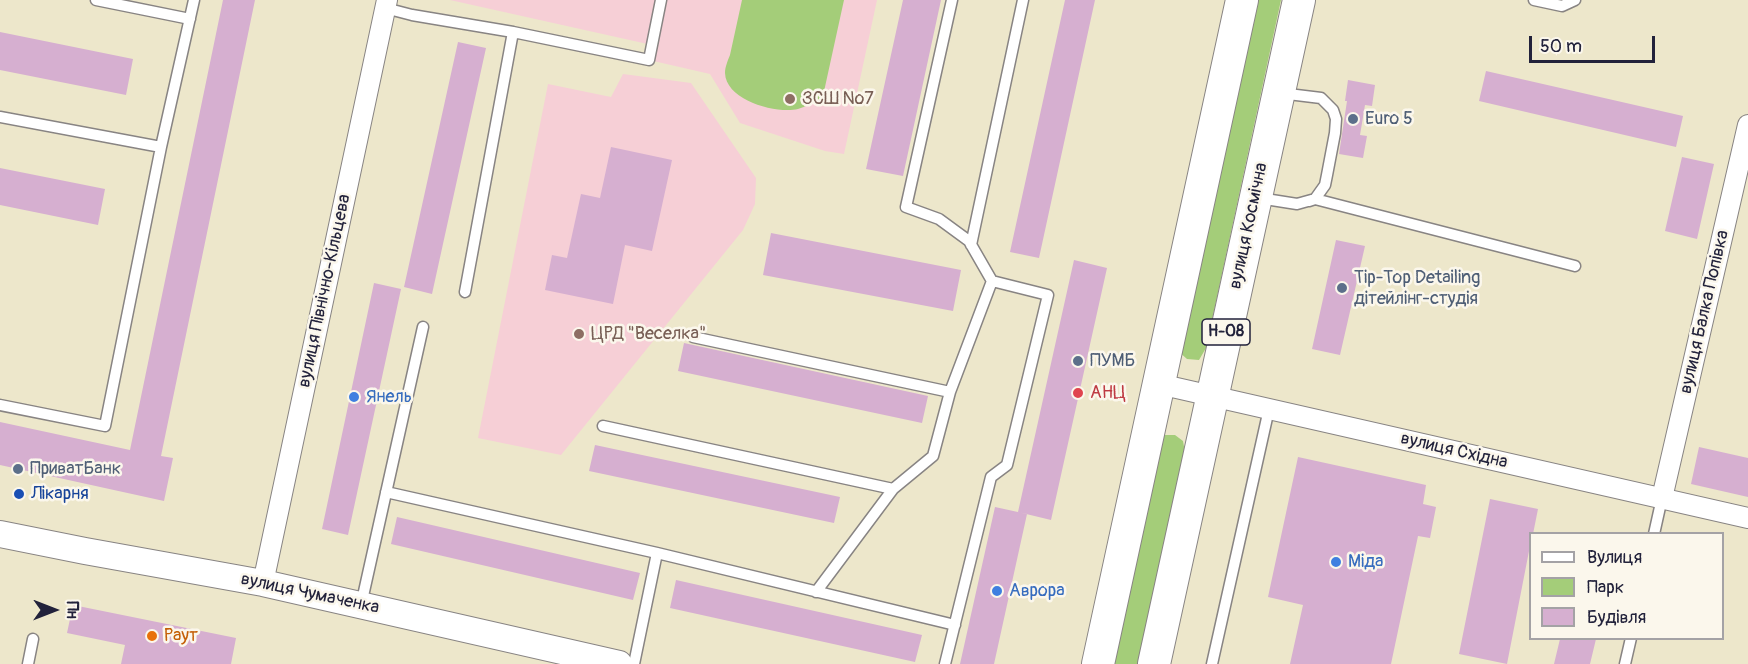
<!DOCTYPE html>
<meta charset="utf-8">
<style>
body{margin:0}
#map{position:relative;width:1748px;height:664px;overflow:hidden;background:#ede7cb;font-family:Pangolin,sans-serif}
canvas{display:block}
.legend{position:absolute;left:1529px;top:532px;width:195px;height:108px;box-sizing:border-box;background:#fbf7ec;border:2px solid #a4a2a5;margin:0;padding:8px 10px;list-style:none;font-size:18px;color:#22223b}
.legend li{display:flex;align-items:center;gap:12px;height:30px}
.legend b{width:30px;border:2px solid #a4a2a5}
.north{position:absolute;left:24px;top:580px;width:60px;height:60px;-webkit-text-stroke:4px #fbf7ec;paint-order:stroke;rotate:90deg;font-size:16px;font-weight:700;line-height:24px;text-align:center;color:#22223b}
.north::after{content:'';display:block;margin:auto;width:21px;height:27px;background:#22223b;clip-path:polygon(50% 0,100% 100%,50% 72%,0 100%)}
.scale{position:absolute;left:1529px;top:36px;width:126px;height:27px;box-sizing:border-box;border:3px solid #22223b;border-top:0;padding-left:8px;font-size:18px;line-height:21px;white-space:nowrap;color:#22223b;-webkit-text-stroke:4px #fbf7ec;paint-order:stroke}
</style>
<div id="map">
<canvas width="1748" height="664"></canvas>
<ul class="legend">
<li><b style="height:8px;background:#fff"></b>Вулиця</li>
<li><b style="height:16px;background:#a4cd79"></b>Парк</li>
<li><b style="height:16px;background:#d6afd0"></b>Будівля</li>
</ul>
<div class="north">Пн</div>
<div class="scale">50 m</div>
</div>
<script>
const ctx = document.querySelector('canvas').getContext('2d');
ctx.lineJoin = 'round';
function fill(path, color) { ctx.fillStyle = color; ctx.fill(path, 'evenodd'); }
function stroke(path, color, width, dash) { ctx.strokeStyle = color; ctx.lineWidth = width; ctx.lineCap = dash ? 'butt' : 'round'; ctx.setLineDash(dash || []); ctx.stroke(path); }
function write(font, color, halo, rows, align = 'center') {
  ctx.font = font + ' Pangolin,sans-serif'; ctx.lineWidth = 5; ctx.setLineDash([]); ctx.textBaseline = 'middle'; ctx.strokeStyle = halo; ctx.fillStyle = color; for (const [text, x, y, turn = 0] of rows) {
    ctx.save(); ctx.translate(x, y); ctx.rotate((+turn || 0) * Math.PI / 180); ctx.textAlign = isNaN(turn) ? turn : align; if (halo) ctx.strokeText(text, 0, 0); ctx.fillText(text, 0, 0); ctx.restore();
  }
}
const built = new Path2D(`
 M450 0H877L844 154 825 151 740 123 710 74 649 60 652 45Z
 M623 74 691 83 756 178 755 204 743 230 561 455 478 438 548 84 611 97Z`);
const green = new Path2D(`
 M742 0H844L823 96C815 102 808 106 798 109 777 114 726 101 725 73 725 67 728 60 730 55 734 37 738 18 742 0Z
 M1251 0H1281L1206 348 1199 360 1187 359 1178 351Z
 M1164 435H1175L1183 441 1185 452 1138 664H1109Z`);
const building = new Path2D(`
 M223 0H255L161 456 173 458 164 501 0 465V422L130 450Z
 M903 0H941L903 176 866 169Z
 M1065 0H1095L1039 258 1010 252Z
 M0 32 133 59 126 95 0 70Z
 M458 42 486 48 432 294 404 287Z
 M1486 71 1683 116 1676 147 1479 101Z
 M1348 80 1375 85 1372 106 1365 105 1360 135 1367 136 1363 158 1339 154 1347 101H1345Z
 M611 147 672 160 652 251 625 245 613 304 545 290 552 255 567 258 581 194 600 198Z
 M1682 157 1714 164 1697 239 1665 231Z
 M0 168 105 189 98 225 0 205Z
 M771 233 961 270 953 311 763 275Z
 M1336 240 1365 246 1340 355 1312 349Z
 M1074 260 1107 268 1051 520 1018 512Z
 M374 283 401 289 348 535 322 529Z
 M684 343 928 396 922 423 678 371Z
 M595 445 840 497 834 523 589 471Z
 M1699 447 1748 458V497L1691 484Z
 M1298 457 1426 485 1423 504 1436 507 1430 538 1418 536 1391 664H1290L1303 605 1268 597Z
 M1490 499 1538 509 1533 534H1530V546L1507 664 1459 654Z
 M995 507 1027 514 994 664H960Z
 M397 517 640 573 633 600 391 544Z
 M676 580 922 635 915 662 670 608Z
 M73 605 236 638 231 664H121L125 645 67 633Z
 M1560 639H1596L1590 664H1554Z`);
const service = new Path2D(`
 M96 0 190 19
 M1534 0 1562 6 1575 0
 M385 8 412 15 513 32 465 292
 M513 32 649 60 661 0
 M1280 93 1321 98 1333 110 1336 119 1335 133 1327 175 1325 185 1315 199 1309 201
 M0 117 161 147
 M1259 198 1297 204 1315 199 1575 266
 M971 245 1023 0
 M693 337 950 392 933 456 893 489
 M950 392 992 281
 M0 405 105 426 161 147 194 0
 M603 426 893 489 816 592
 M386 492 657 553 955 625
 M1654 534 1662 498
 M361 605 423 327
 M28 664 33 639
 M634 664 657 553
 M945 664 991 477 1007 465 1048 295 992 281 969 241 939 219 906 207 952 0
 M1212 664 1269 409
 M1625 664 1631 638`);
const minor = new Path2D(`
 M1159 384 1748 518
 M1662 498 1748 125
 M263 583 387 0`);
const tertiary = new Path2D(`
 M0 534 85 551 263 583 619 664`);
const primary = new Path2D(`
 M1098 664 1242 0
 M1154 664 1299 0`);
const markers = [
 [790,99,6,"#8d6e63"],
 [1353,119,6,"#5c6f8a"],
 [1342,288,6,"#5c6f8a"],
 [579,334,6,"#8d6e63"],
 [1078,361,6,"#5c6f8a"],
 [1078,393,6,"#e0444e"],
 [354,397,6,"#3f7fe0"],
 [18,469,6,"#5c6f8a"],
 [19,494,6,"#1a4fb4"],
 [1336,562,6,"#3f7fe0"],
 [997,591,6,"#3f7fe0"],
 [152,636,6,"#e8710a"]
];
const shields = [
 [1226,332,48]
];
const shieldNames = [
 ["Н-08",1226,332]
];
const educationNames = [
 ["ЗСШ №7",802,99],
 ["ЦРД \"Веселка\"",591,334]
];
const serviceNames = [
 ["Euro 5",1365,119],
 ["Tip-Top Detailing",1354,278],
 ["дітейлiнг-студiя",1354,299],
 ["ПУМБ",1090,361],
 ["ПриватБанк",30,469]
];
const streetNames = [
 ["вулиця Космічна",1249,226,-78],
 ["вулиця Північно-Кільцева",325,291,-78],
 ["вулиця Балка Попівка",1705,312,-77],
 ["вулиця Східна",1454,451,13],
 ["вулиця Чумаченка",310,594,12]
];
const healthNames = [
 ["АНЦ",1090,393]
];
const shopNames = [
 ["Янель",366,397],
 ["Міда",1348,562],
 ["Аврора",1009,591]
];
const transitNames = [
 ["Лікарня",31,494]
];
const foodNames = [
 ["Раут",164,636]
];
fill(built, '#f6cfd6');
fill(green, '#a4cd79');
fill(building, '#d6afd0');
stroke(service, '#888483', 13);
stroke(minor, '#888483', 22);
stroke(tertiary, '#888483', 28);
stroke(primary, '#888483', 34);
stroke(service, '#fff', 10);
stroke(minor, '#fff', 20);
stroke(tertiary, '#fff', 26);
stroke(primary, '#fff', 32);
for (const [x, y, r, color] of markers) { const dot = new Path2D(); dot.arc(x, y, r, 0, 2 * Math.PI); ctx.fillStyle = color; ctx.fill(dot); stroke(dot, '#fbf7ec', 2); }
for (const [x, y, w] of shields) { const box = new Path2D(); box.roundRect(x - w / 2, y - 13, w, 26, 4.5); ctx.fillStyle = '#fbf7ec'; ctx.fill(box); stroke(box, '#22223b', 1.5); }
write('bold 16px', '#22223b', null, shieldNames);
write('18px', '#785e54', '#fbf7ec', educationNames, 'left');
write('18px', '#4e5e75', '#fbf7ec', serviceNames, 'left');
write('18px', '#22223b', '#fbf7ec', streetNames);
write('18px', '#be3a42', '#fbf7ec', healthNames, 'left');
write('18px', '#366cbe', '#fbf7ec', shopNames, 'left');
write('18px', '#164399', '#fbf7ec', transitNames, 'left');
write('18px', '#c56008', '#fbf7ec', foodNames, 'left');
</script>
